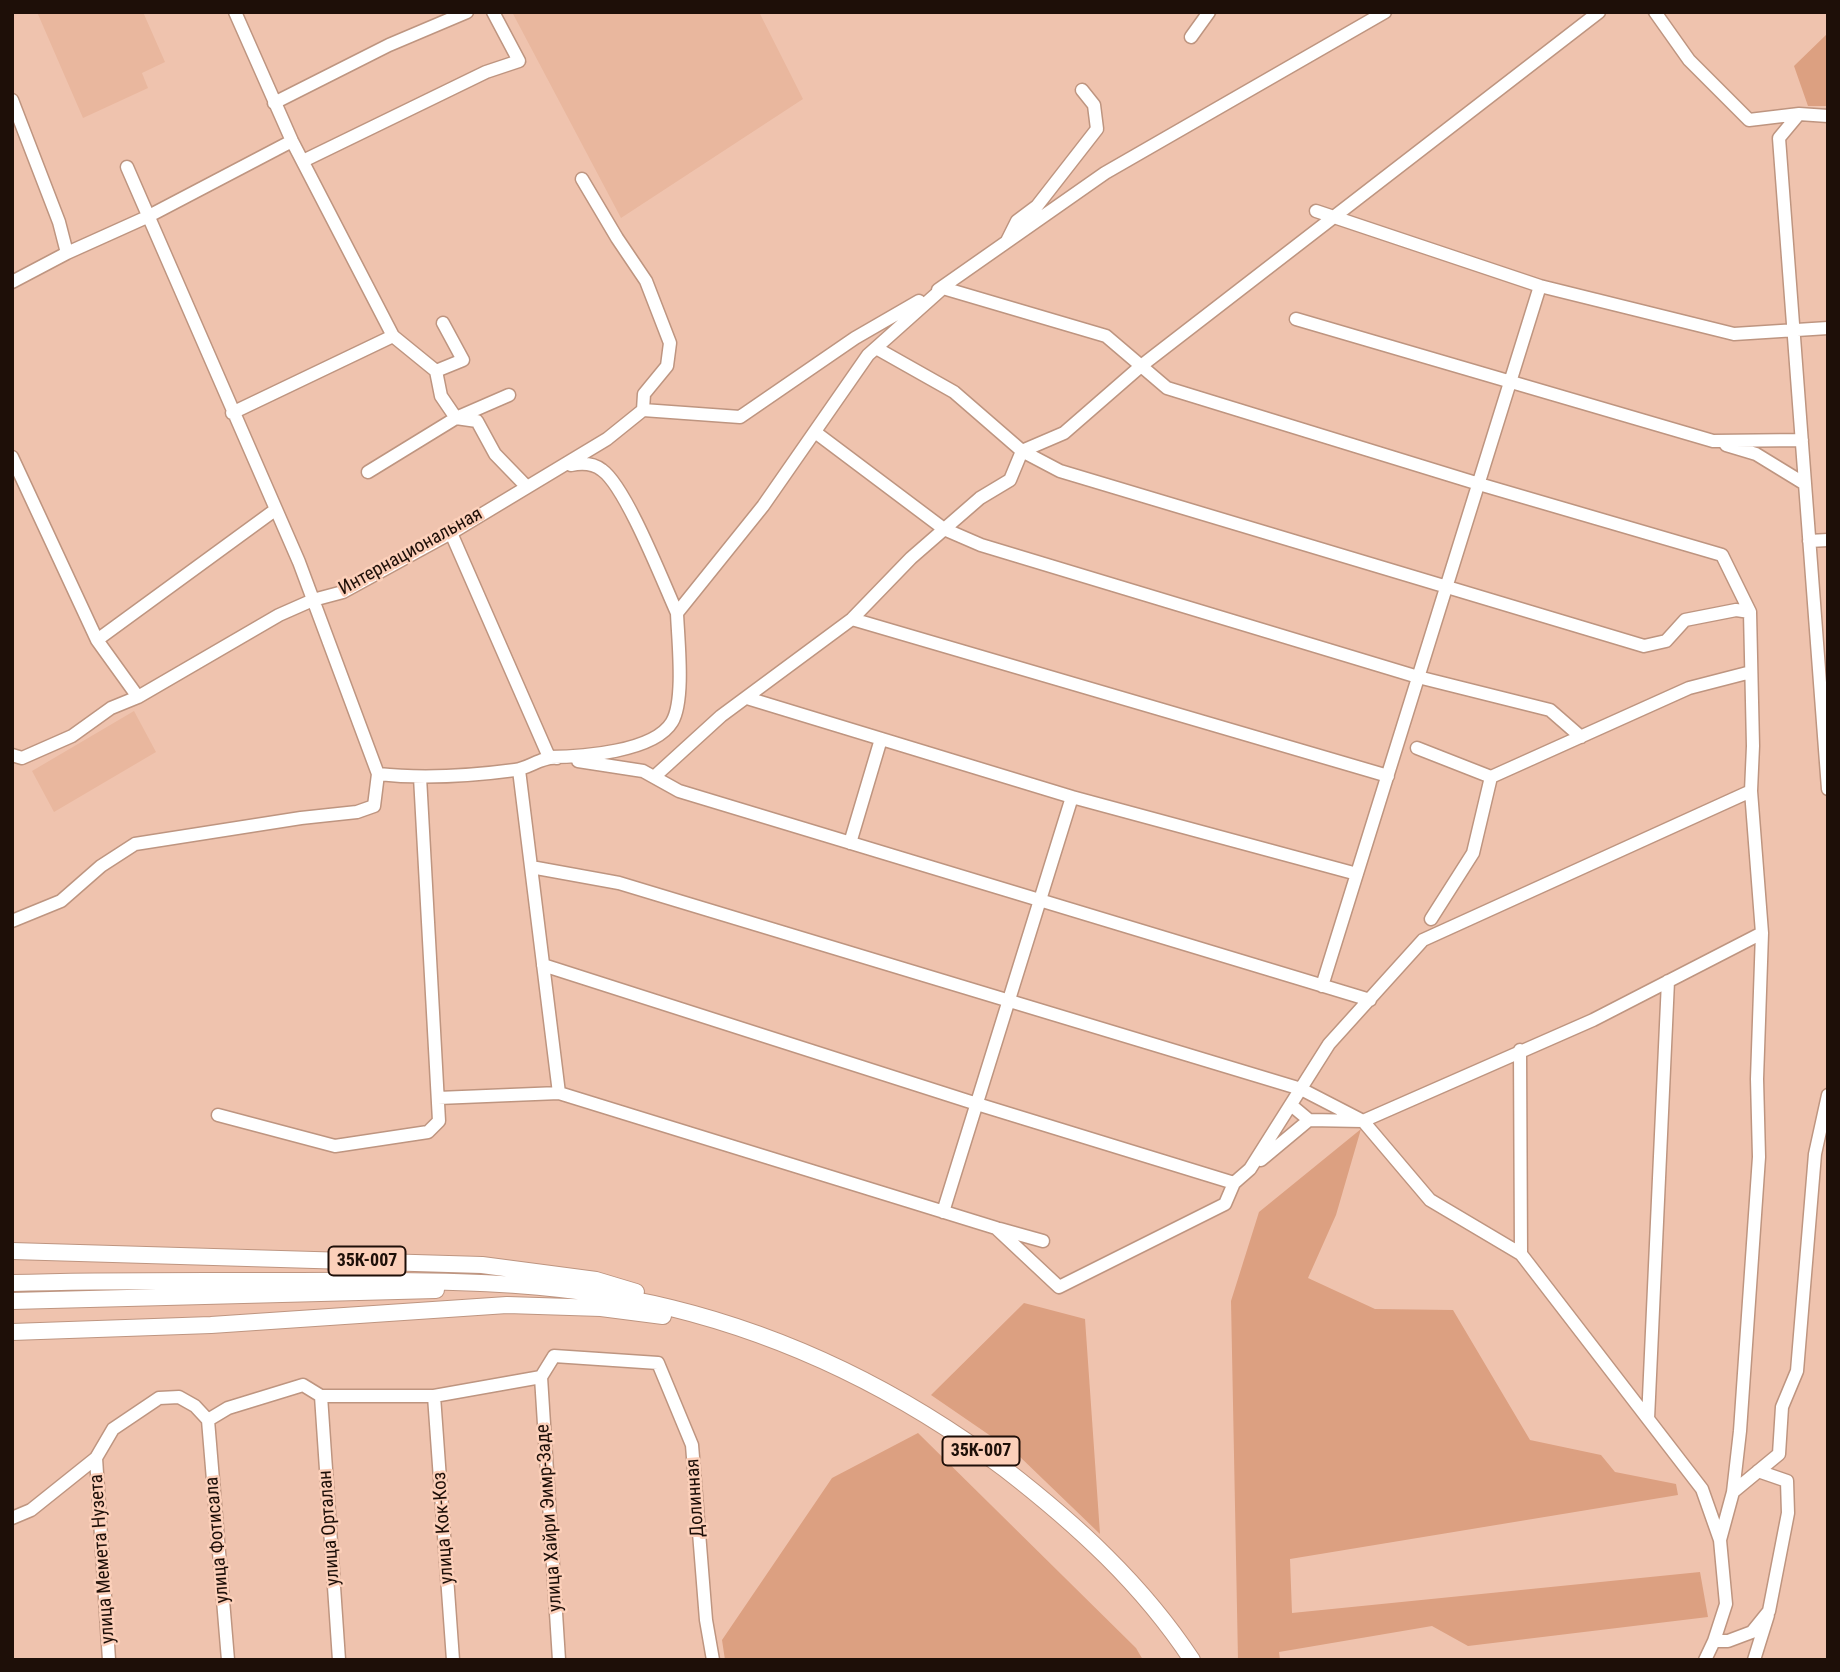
<!DOCTYPE html>
<meta charset="utf-8">
<style>
body{margin:0}
#map{position:relative;width:1840px;height:1672px;overflow:hidden;background:#efc3ae;font-family:"Roboto Condensed",sans-serif}
canvas{display:block}
.frame{position:absolute;inset:0;border:14px solid #1e0f08;pointer-events:none}
</style>
<div id="map">
<canvas width="1840" height="1672"></canvas>
<div class="frame"></div>
</div>
<script>
const ctx = document.querySelector('canvas').getContext('2d');
ctx.lineJoin = 'round';
function fill(path, color) { ctx.fillStyle = color; ctx.fill(path, 'evenodd'); }
function stroke(path, color, width, dash) { ctx.strokeStyle = color; ctx.lineWidth = width; ctx.lineCap = dash ? 'butt' : 'round'; ctx.setLineDash(dash || []); ctx.stroke(path); }
function write(font, color, halo, rows, align = 'center') {
  ctx.font = font + ' "Roboto Condensed",sans-serif'; ctx.lineWidth = 5; ctx.setLineDash([]); ctx.textBaseline = 'middle'; ctx.strokeStyle = halo; ctx.fillStyle = color; for (const [text, x, y, turn = 0] of rows) {
    ctx.save(); ctx.translate(x, y); ctx.rotate((+turn || 0) * Math.PI / 180); ctx.textAlign = isNaN(turn) ? turn : align; if (halo) ctx.strokeText(text, 0, 0); ctx.fillText(text, 0, 0); ctx.restore();
  }
}
const built = new Path2D(`
 M37 12H143L165 62 142 73 148 88 83 118Z
 M512 12H759L803 99 621 218Z
 M134 711 156 752 54 812 32 771Z`);
const green = new Path2D(`
 M1828 33V106H1808L1794 66Z
 M1361 1129 1336 1215 1308 1278 1375 1309 1453 1310 1530 1440 1601 1455 1615 1472 1676 1484 1678 1495 1290 1559 1292 1613 1700 1572 1708 1617 1468 1646 1432 1626 1279 1652 1280 1660H1238L1231 1301 1259 1212Z
 M1024 1303 1085 1319 1100 1534 1017 1454 931 1395Z
 M918 1433 1136 1648 1143 1660H725L722 1640 832 1478Z`);
const minor = new Path2D(`
 M1655 12 1689 60 1749 120 1799 114
 M1191 37 1209 12
 M12 100 59 222 67 253
 M274 103 389 45 467 12
 M1828 116 1799 114 1779 138 1828 789
 M303 161 486 72 519 61 493 12
 M582 179 617 238 646 281 670 343 667 366 644 394 643 410
 M1316 211 1540 286 1734 334 1828 328
 M1007 241 1017 221 1037 206 1097 129 1094 105 1082 90
 M12 282 67 253 147 217 292 141
 M938 290 1105 173 1385 12
 M1296 319 1713 441 1802 440
 M393 336 436 371 441 396 456 418 477 421 495 454 527 487
 M876 348 954 392 1022 451 1060 471 1644 646 1666 641 1685 620 1736 610 1750 612
 M436 371 463 360 443 323
 M232 413 393 336 292 141 235 12
 M815 432 944 529 981 545 1418 677 1550 710 1581 737
 M1726 445 1756 454 1805 484
 M12 457 97 640 138 697
 M571 465C581 463 593 463 602 470 626 487 663 582 677 613
 M368 472 456 418 509 395
 M451 533 549 757C581 757 654 752 672 722 685 700 678 640 677 613L763 506 868 355 943 288 1106 336 1167 388 1479 484 1722 555 1750 612 1753 746 1751 791 1762 933 1757 1079 1759 1157 1740 1431 1733 1492 1720 1540
 M1809 541 1828 540
 M852 619 1388 776
 M97 640 275 510
 M747 698 1072 797 1357 874
 M1417 748 1491 777 1689 688 1751 672
 M12 755 22 758 72 736 111 708 138 697 279 615 313 600 343 592 451 533 607 439 643 410 740 417 855 338 919 301
 M578 761 643 771 679 791 1370 1000
 M519 770 559 1093 996 1228 1059 1287 1225 1204 1234 1183 1250 1169 1329 1044 1423 940 1751 791
 M378 774C423 779 470 776 515 770 530 768 542 756 557 758
 M654 777 721 716 852 619 911 558 980 498 1010 480 1022 451 1064 433 1141 366 1599 12
 M850 843 881 739
 M531 867 619 883 1301 1089 1363 1121 1593 1020 1762 933
 M1431 919 1473 853 1491 777
 M12 921 61 901 101 866 135 844 301 818 357 812 374 806 378 774 299 562 127 167
 M543 965 977 1104 1234 1183
 M1322 986 1540 286
 M1520 1050 1521 1254
 M438 1098 559 1093
 M1291 1105 1309 1120 1363 1121 1430 1200 1521 1254 1702 1489 1720 1540 1726 1604 1714 1641 1705 1660
 M218 1115 335 1146 428 1132 439 1121 420 777
 M1261 1160 1309 1120
 M943 1212 1072 797
 M1000 1229 1043 1241
 M541 1377 559 1660
 M321 1396 339 1660
 M434 1396 453 1660
 M1648 1419 1668 981
 M208 1420 228 1660
 M96 1458 109 1660
 M1733 1492 1779 1454 1782 1407 1797 1371 1815 1154 1828 1095
 M12 1518 31 1510 96 1458 113 1429 159 1398 179 1397 195 1406 208 1420 228 1408 303 1385 321 1396H434L541 1377 554 1356 658 1363 692 1445 706 1620 713 1660
 M1714 1641H1728L1752 1632 1769 1611 1788 1513 1787 1481 1758 1471
 M1754 1660 1768 1615`);
const major = new Path2D(`
 M12 1251 482 1265 596 1280 636 1292
 M12 1283C108 1280 204 1281 300 1281 421 1280 554 1279 671 1308 793 1338 905 1394 1005 1469 1076 1524 1142 1584 1192 1660
 M12 1301 436 1290
 M12 1332 211 1325 507 1305 601 1308 663 1316`);
const shields = [
 [367,1261,77],
 [981,1451,77]
];
const shieldNames = [
 ["35К-007",367,1261],
 ["35К-007",981,1451]
];
const streetNames = [
 ["Интернациональная",411,552,-29],
 ["Долинная",696,1498,-94],
 ["улица Хайри Эимр-Заде",550,1518,-94],
 ["улица Орталан",330,1528,-94],
 ["улица Кок-Коз",444,1528,-94],
 ["улица Фотисала",218,1540,-95],
 ["улица Мемета Нузета",103,1559,-94]
];
fill(built, '#e9b79e');
fill(green, '#dca081');
stroke(minor, '#be9580', 15);
stroke(major, '#be9580', 18);
stroke(minor, '#fff', 12);
stroke(major, '#fff', 16);
for (const [x, y, w] of shields) { const box = new Path2D(); box.roundRect(x - w / 2, y - 14.5, w, 29, 5); ctx.fillStyle = '#fcd0ba'; ctx.fill(box); stroke(box, '#1e0f08', 2); }
write('bold 18px', '#1e0f08', null, shieldNames);
write('19px', '#1e0f08', '#fcd0ba', streetNames);
</script>
